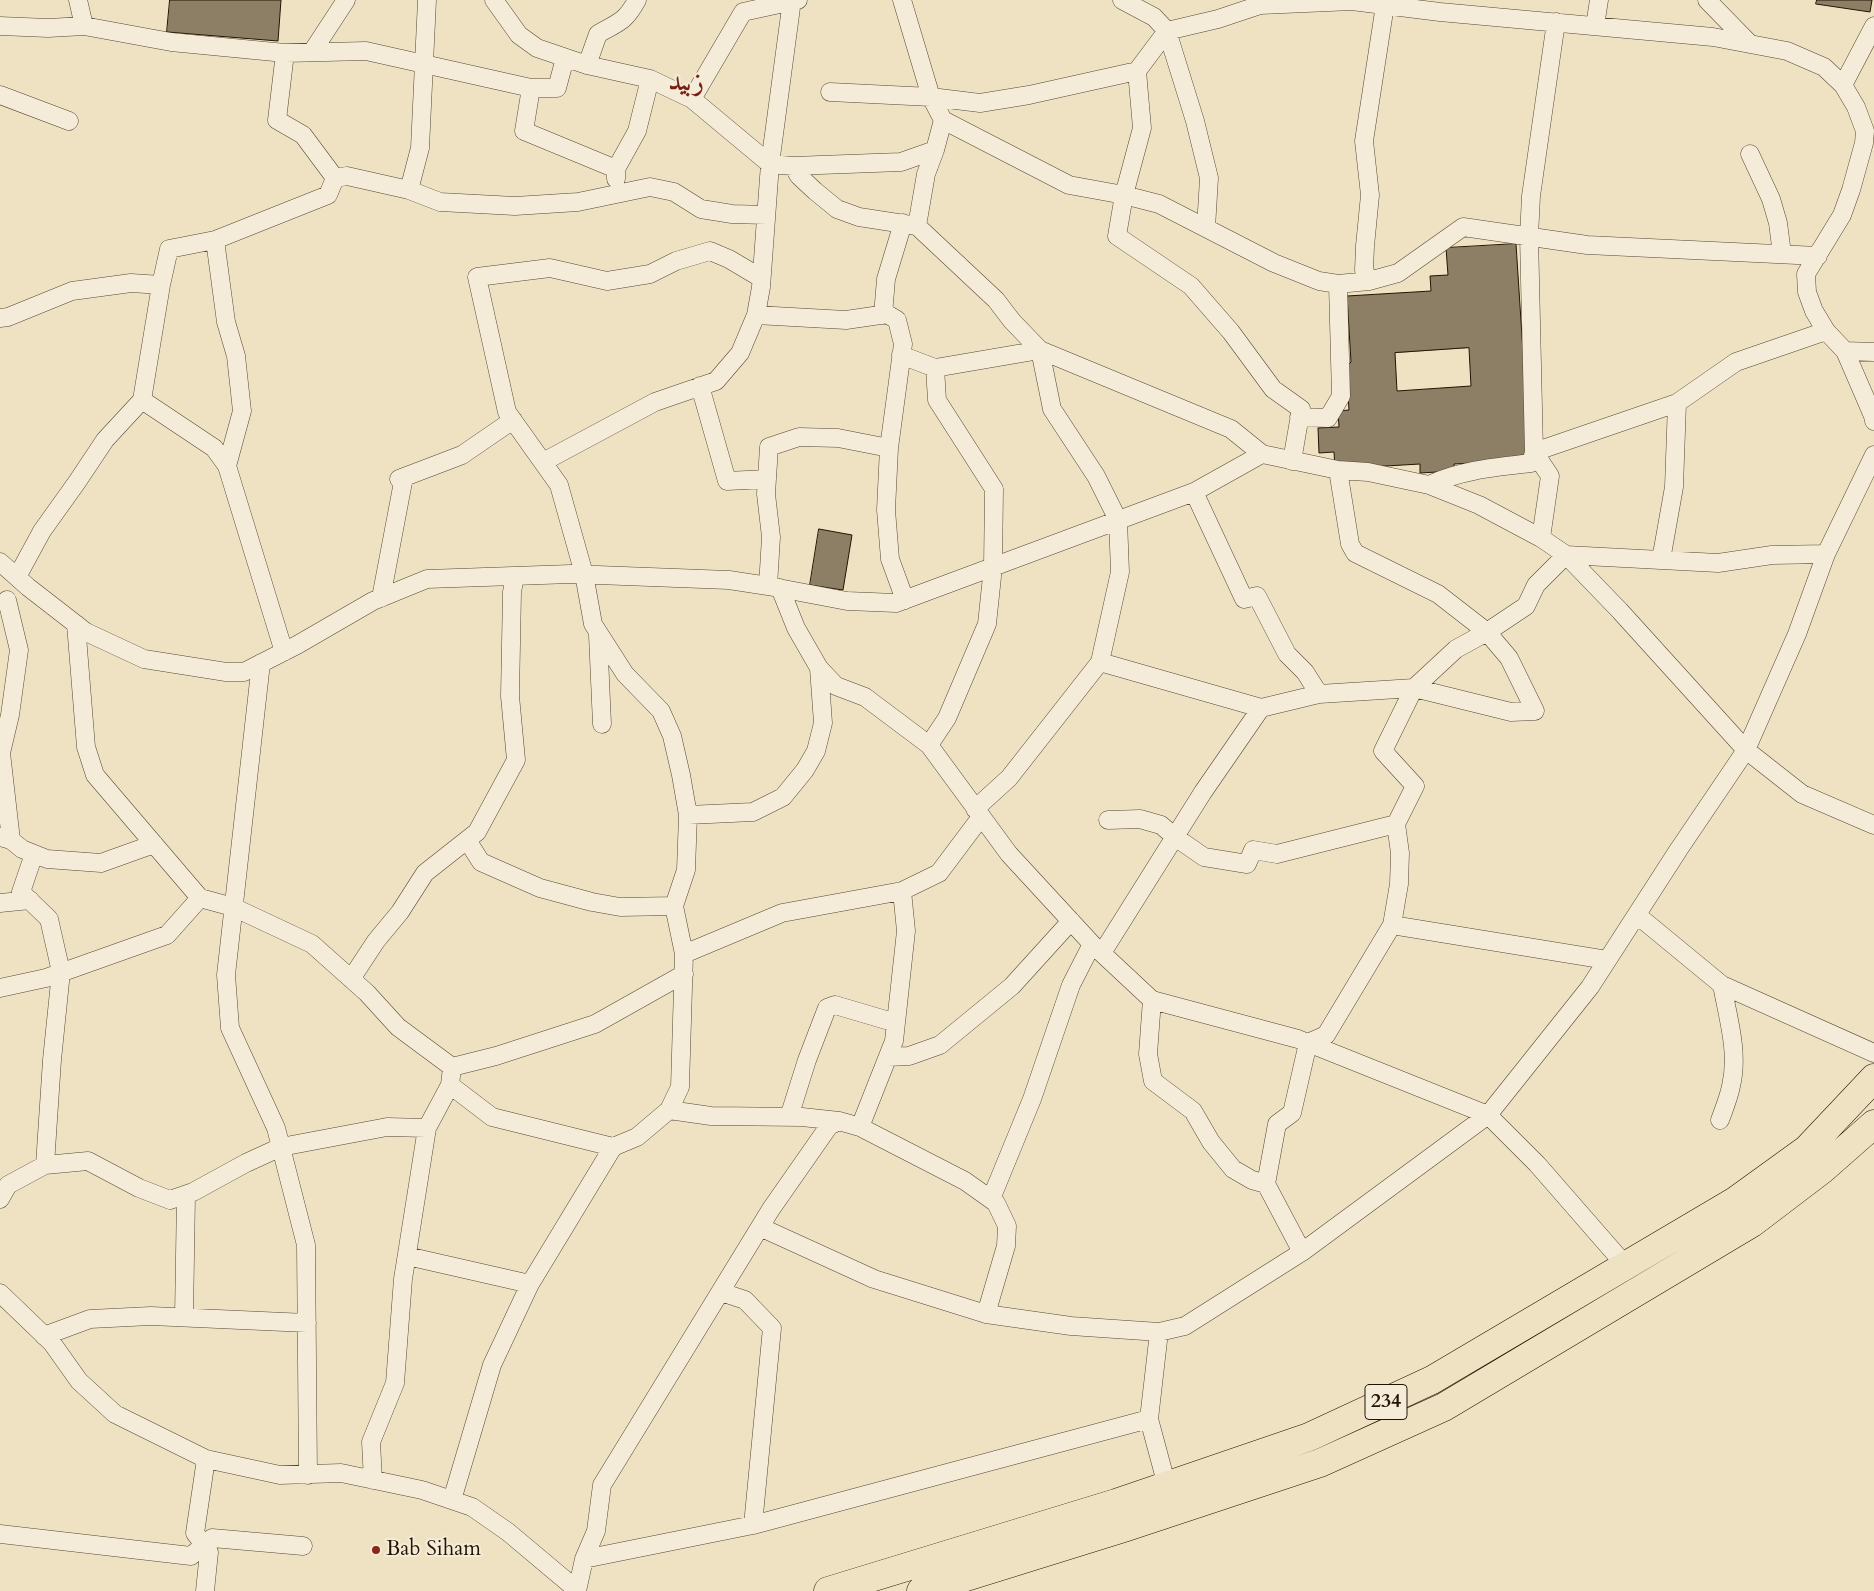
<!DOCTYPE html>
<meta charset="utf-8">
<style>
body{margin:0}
canvas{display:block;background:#eee2c3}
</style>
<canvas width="1874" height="1591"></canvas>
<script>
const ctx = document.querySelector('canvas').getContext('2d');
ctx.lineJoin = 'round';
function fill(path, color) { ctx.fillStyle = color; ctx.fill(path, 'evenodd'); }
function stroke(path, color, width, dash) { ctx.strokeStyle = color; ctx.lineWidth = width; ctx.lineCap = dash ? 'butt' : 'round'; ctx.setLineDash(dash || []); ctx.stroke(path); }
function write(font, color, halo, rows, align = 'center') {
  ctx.font = font + ' Cardo,Amiri,serif'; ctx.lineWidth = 4; ctx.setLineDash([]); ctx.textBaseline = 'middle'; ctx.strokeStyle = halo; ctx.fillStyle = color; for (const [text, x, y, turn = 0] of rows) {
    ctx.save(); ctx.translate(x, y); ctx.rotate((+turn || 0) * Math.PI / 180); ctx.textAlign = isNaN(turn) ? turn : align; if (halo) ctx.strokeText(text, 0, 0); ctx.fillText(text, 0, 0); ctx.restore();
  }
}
const building = new Path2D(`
 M170 0H281L278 41 167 32Z
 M1817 0H1872L1870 12 1816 4Z
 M1516 244 1530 460 1454 464V471L1420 473V464L1335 469 1334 452 1319 453 1318 428 1339 427 1338 411 1349 410 1346 367 1351 362 1347 296 1431 291 1430 276 1448 275 1446 248ZM1469 348 1471 386 1397 391 1395 353Z
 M819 529 852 535 843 590 810 585Z`);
const street = new Path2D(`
 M78 0 84 26
 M494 0 519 35 537 48 587 65 650 79 692 99 770 164 793 166 901 162 935 150 943 120 931 97 902 0
 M1122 0 1154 17 1167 31 1137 71 1142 128 1124 195 1117 236 1191 286 1231 332 1273 389 1301 409 1292 461
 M1707 0 1749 43
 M0 26 48 28 84 26 171 42 285 53 277 120 303 135 335 178
 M1595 26 1599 0
 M312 52 346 0
 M285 53 366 51 531 88
 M565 58 557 88H531L524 131 616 169
 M587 65 598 34C619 22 625 22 637 0
 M1843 85 1874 26
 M830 92 931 97 980 103 1029 95 1137 71
 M0 95 69 121
 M692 99 743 12 798 0
 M943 120 1069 185 1124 195 1159 204 1274 263 1319 281 1338 284 1369 281 1398 273 1463 227 1587 245 1818 256
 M1750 154 1771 199 1778 223 1782 254
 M793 166 799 176 815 191 837 209 859 217 917 226 996 300 1012 321 1040 350 1052 409 1096 476 1118 520 1120 572 1100 662 1009 778 975 809
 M616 179V169L637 131 650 79
 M409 190 420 148 427 0
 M917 226 926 174 935 150
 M1206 228 1209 178 1195 121 1167 31 1218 19 1260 5 1352 1 1440 12 1713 37 1787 51 1824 67 1843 85 1856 107 1865 131 1864 143 1851 190 1842 215 1806 274 1807 292 1814 311 1826 331 1845 351 1873 416 1874 421
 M1369 281 1364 270 1365 246 1370 195 1364 141 1385 5
 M756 315 846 320 887 314 897 320 903 344 889 448 886 510 890 559 905 600
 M883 315 886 279 903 223
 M0 318 8 317 72 291 131 283 161 285
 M1845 351 1874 352
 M901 355 935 368 1040 350 1231 429 1262 454 1338 470 1368 472 1429 485 1479 505 1541 538 1566 555 1718 563 1772 555 1826 554
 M700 386 727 481 767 479
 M142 400 214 448 227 466 284 652
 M1299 417 1328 418 1341 396 1338 284
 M1534 452 1677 403 1736 362 1826 331
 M1534 452 1550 476 1541 538
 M543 462 655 402 716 381 740 353 756 315 761 287 770 164 792 0
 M227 466 242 411 236 356 226 322 215 240 328 195 335 178 347 176 409 190 440 202 515 206 578 202 650 187 674 192 701 209 732 214 766 215
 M1429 485C1460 470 1497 467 1531 463L1534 452 1529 236 1531 196 1556 22
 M1194 492 1244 599 1257 596 1287 654 1305 672 1319 694
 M1661 560 1674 487 1677 403
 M0 562 28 587 86 632 144 659 226 672H244L297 645 373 601 427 579 571 574 729 580 768 586 847 601 896 603 1194 492 1262 454
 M17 577 42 531 77 482 105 440 142 400 161 285 169 249 215 240
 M768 586 771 537 766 494 769 447 799 437 838 438 889 448
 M780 588 796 628 819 668 836 686 865 697 929 745 1009 854 1092 944 1152 1000 1298 1039 1488 1115 1537 1164 1626 1266
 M381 598 403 482 399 479 462 455 513 420
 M7 600 19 650 10 715 1 753 11 840
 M76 624 86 747 95 775 200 898 233 907 312 944 367 993 398 1027 452 1067 450 1085 427 1128 403 1279 395 1383 371 1442 373 1480
 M598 635 602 724
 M1100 662 1261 708 1319 694 1414 688 1511 712 1535 711 1509 658 1487 632 1438 594 1355 553 1350 544 1338 470
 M261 663 226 975 230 1028 276 1128 306 1245 308 1475
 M929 745 947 718 987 624 993 567 994 489 937 400 935 368
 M688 815 753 812 783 797 805 770 816 751 823 723 819 668
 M1108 820 1140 819 1161 825 1175 837 1204 857 1247 864 1253 850 1277 854 1396 824 1400 853 1399 884 1392 925 1326 1035 1308 1043 1292 1113 1277 1124 1266 1184
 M1396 824 1415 786 1383 751 1414 688 1456 649 1487 632 1526 606 1536 585 1566 555 1620 611 1746 750 1802 794 1874 825
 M0 837 11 840 22 849 47 859 101 863 154 844
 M467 840 481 862 540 888 592 902 620 907 674 906
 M34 854 21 892 49 919 61 972 52 1060 45 1165
 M0 903 30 900
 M1637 915 1722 985 1874 1053
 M1392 925 1607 960
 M1102 953 1203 792 1261 708
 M684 954 782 913 902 891 939 873 981 817
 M351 979 376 941 400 912 425 873 477 832 516 760 510 696 512 592 515 576
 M0 988 46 978 167 935 200 898
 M1152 1000 1148 1054 1153 1081 1193 1111 1211 1142 1233 1169 1252 1180 1266 1184 1302 1252
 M888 1057 909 1056 940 1045 1012 986 1071 921
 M452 1067 496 1056 595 1024 684 974
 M450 1085 492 1117 613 1147
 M669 1110 711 1116 802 1117 839 1121 860 1127 965 1181 996 1203 1007 1226 1006 1246 986 1314
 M789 1117 807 1060 827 1008 835 1005 896 1023
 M1720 1120C1724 1109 1729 1097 1731 1086 1739 1053 1728 1018 1722 985
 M860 1127 894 1041 906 931 902 891
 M0 1199 8 1185 45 1165 88 1161 139 1188 170 1200 193 1192 246 1163 281 1147 387 1127 427 1128
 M991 1199 1032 1099 1071 985 1092 944
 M760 1227 874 1279 986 1314 1071 1326 1159 1332
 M407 1256 530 1284
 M721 1292 745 1300 772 1328 753 1525
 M0 1293 52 1343 79 1381 115 1414 206 1459 280 1475 341 1473 422 1490 472 1507 508 1532 577 1590
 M184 1317 186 1195
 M44 1336 90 1319 151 1316 307 1323
 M1167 1486 1149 1419 1159 1332 1185 1326 1302 1252 1488 1115 1590 987 1679 849 1746 750 1797 634 1826 554 1874 455
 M452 1500 492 1365 530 1284 613 1147 637 1137 669 1110 680 1087 684 954 674 906 686 870 688 815 681 775 672 736 661 711 625 674 593 624 584 574 559 485 507 412 477 277 550 268 607 281 650 274 676 261 710 251 729 259 761 278
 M0 1534 191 1556 212 1538 303 1546
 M584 1559 753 1525 1149 1419
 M205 1591 209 1552 195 1533 206 1459
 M577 1591 584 1559 596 1531 602 1485 771 1209 829 1126 839 1121`);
const primary = new Path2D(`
 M828 1591 1116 1503 1309 1437 1432 1380 1735 1201 1807 1149 1874 1078
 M921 1591 1124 1528 1320 1463 1444 1407 1752 1223 1823 1169 1874 1124`);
const markers = [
 [376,1550,5,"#8f2418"]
];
const shields = [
 [1386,1402,42]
];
const shieldNames = [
 ["234",1386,1402]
];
const poiNames = [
 ["Bab Siham",386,1550]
];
const districtNames = [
 ["زبيد",686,84]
];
fill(building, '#8d7f66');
stroke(building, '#241301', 1);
stroke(street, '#564732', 19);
stroke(primary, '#241301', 29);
stroke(street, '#f4ecd8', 18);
stroke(primary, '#eee2c3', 28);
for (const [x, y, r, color] of markers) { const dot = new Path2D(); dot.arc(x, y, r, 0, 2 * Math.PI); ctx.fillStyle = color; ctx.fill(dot); stroke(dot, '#f4ecd8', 2); }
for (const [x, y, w] of shields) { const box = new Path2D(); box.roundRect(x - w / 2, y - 17.5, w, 35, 4); ctx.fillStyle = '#f4ecd8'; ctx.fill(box); stroke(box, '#241301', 1); }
write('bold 20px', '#241301', null, shieldNames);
write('21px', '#241301', '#f4ecd8', poiNames, 'left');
write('bold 26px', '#7a1f14', '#f4ecd8', districtNames);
</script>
